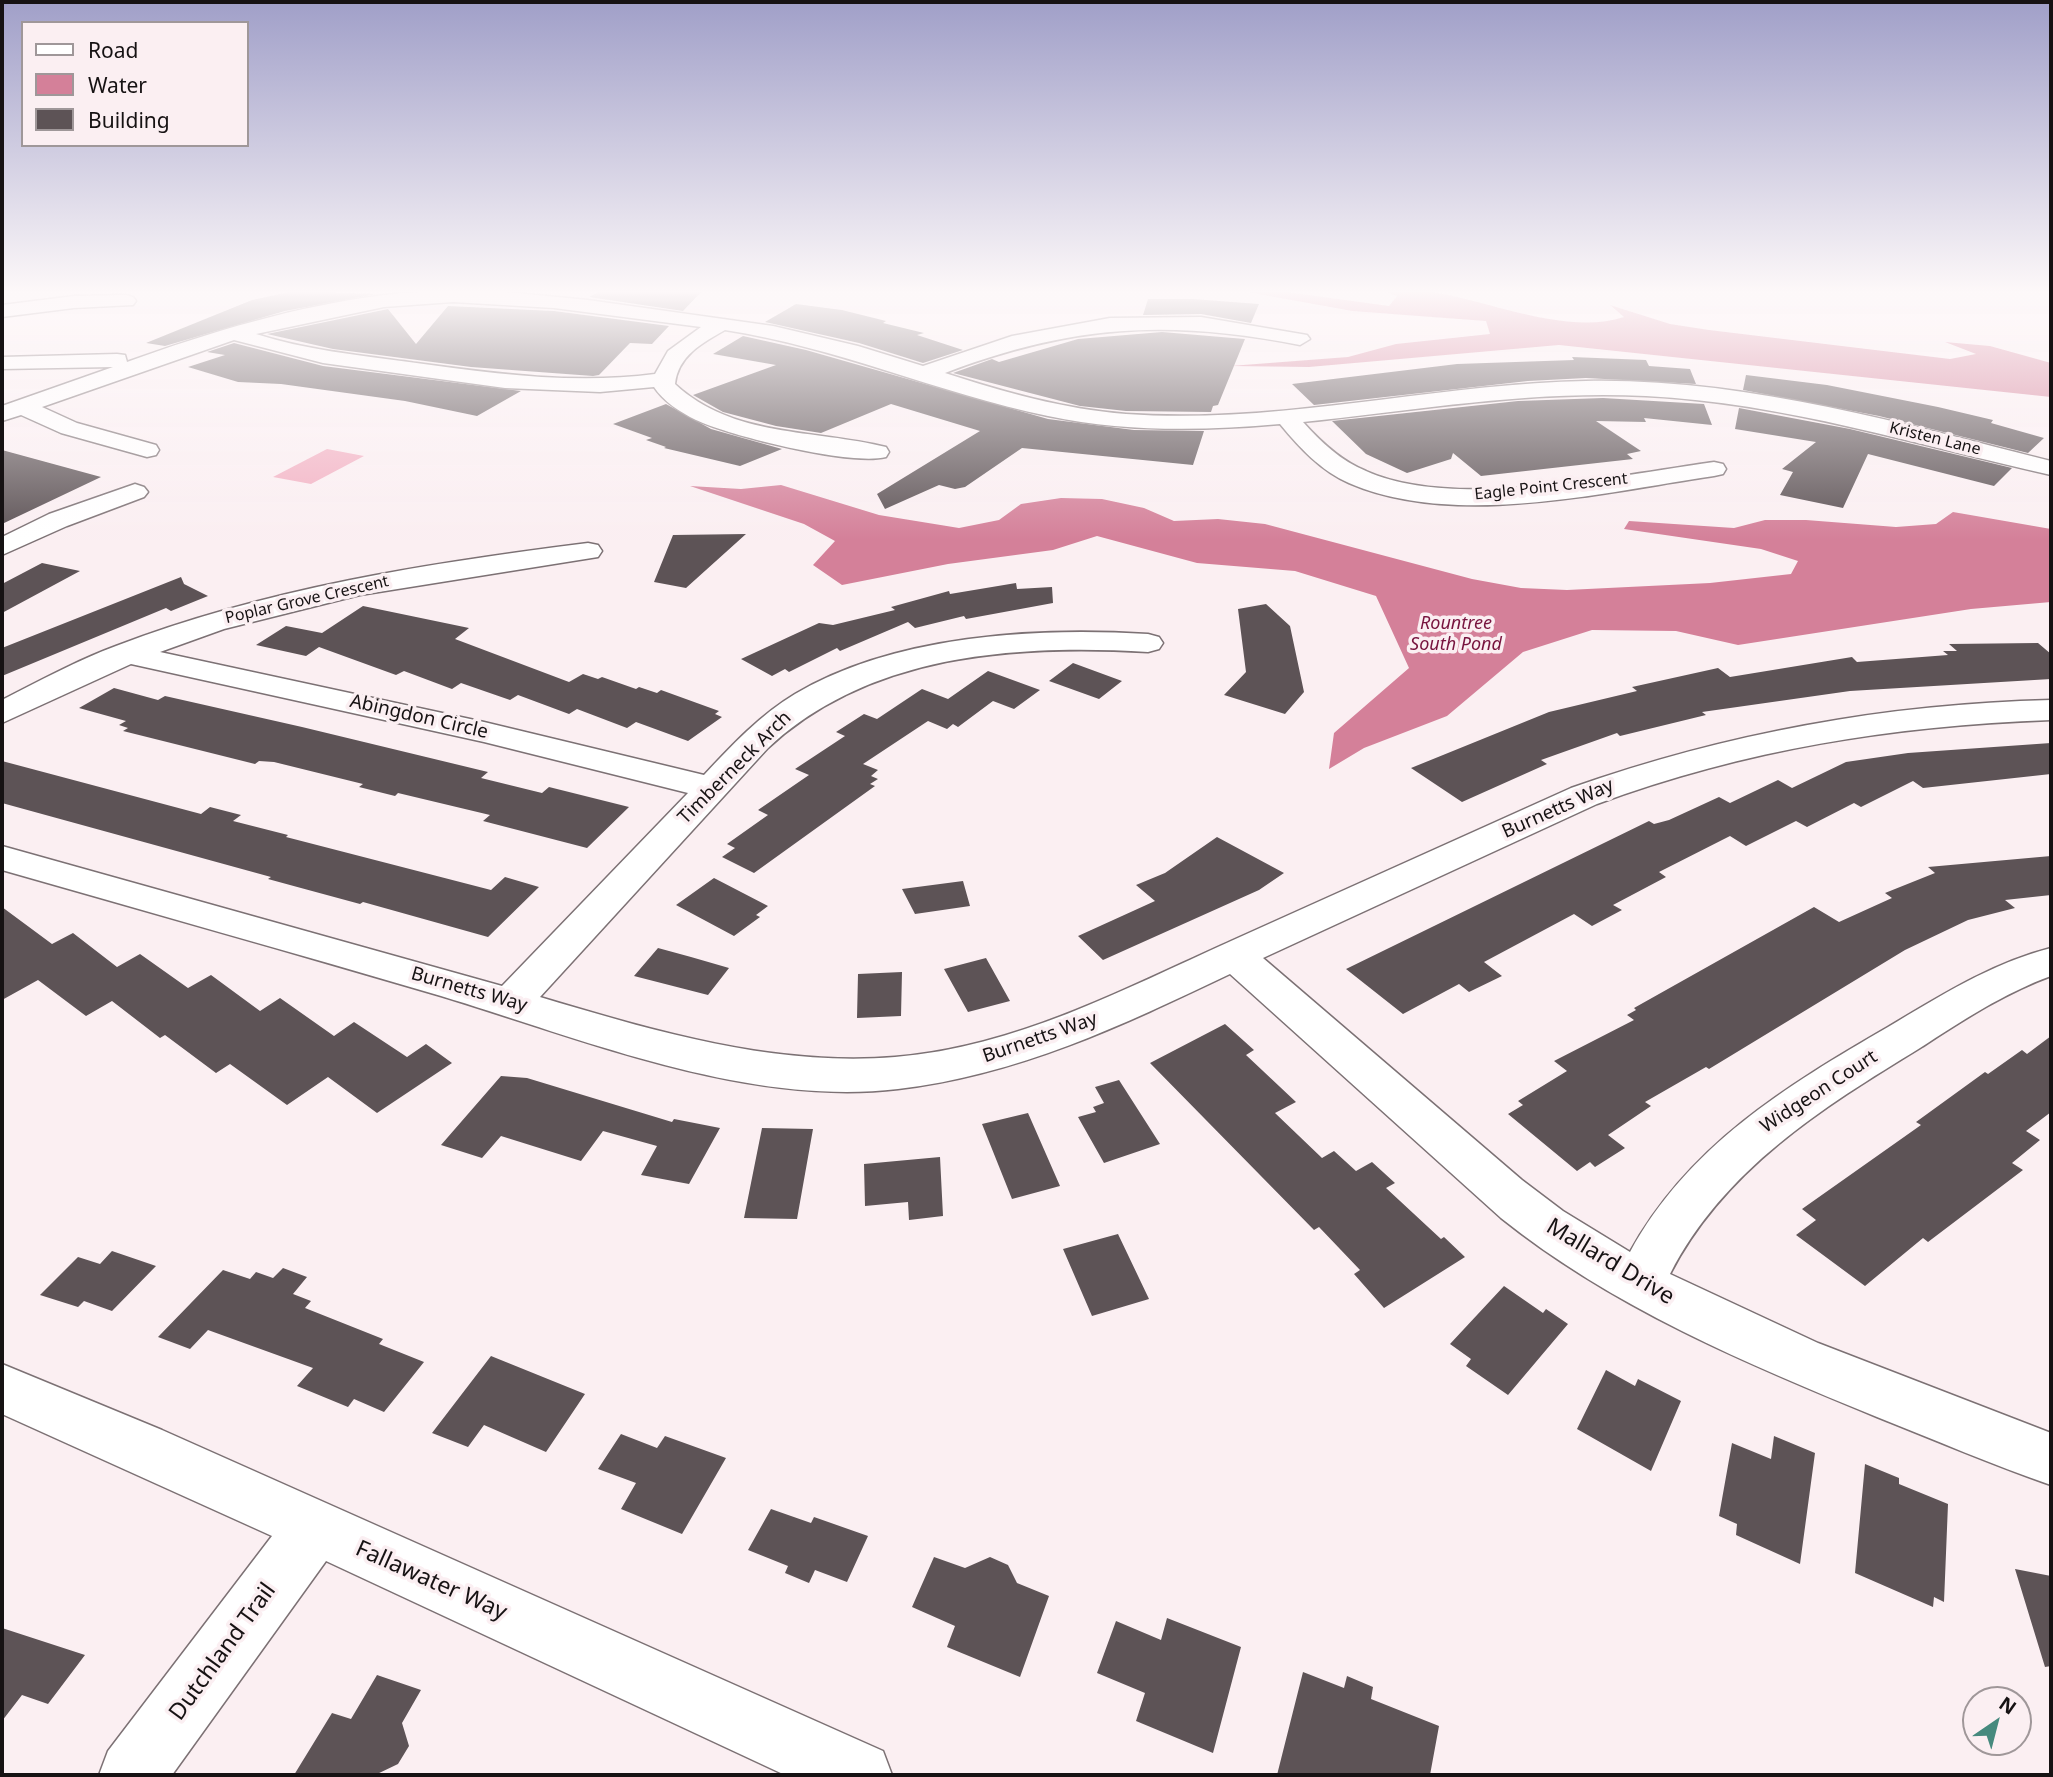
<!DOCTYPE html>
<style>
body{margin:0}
#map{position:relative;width:2053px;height:1777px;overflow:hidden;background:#fbeff2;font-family:"Noto Sans",sans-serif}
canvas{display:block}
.frame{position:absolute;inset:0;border:4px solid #161213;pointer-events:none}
.legend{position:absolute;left:21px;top:21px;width:228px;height:126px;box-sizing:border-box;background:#fbeff2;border:2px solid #9f9799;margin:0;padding:9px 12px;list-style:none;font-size:21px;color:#161213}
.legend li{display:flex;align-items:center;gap:14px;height:35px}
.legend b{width:35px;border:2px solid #9f9799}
.north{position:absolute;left:1962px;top:1686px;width:70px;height:70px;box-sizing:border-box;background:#fbeff2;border:2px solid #9f9799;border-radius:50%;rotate:35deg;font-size:19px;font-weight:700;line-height:28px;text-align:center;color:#161213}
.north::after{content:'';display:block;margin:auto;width:24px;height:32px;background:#468a7e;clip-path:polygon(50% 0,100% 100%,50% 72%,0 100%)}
</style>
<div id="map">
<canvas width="2053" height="1777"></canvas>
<div class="frame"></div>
<ul class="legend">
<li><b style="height:9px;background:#fff"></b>Road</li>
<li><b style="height:19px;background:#d48099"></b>Water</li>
<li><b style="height:19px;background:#5d5356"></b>Building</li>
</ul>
<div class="north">N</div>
</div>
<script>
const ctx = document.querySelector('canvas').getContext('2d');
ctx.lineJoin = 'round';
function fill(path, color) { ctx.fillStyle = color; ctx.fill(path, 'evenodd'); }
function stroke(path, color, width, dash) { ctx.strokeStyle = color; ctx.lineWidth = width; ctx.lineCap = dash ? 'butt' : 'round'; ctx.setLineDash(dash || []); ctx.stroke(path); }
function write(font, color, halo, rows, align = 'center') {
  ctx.font = font + ' "Noto Sans",sans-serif'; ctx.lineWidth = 7; ctx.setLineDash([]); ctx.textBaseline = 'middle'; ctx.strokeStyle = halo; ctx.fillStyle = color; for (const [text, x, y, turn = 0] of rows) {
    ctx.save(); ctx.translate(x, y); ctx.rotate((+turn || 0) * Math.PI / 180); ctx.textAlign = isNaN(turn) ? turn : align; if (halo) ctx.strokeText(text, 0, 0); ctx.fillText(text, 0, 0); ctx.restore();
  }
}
const green = new Path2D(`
 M327 449 364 456 311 484 273 477Z`);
const water = new Path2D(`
 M1242 291H1280L1389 306 1397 296 1384 291C1399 291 1417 289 1432 292 1491 301 1567 336 1624 317L1610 305 1670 324 1709 330 1950 359 1976 354 1945 342 1990 346 2051 363V397L1559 345 1309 367 1230 366 1348 357 1396 344 1490 334 1486 321 1352 311Z
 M781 485 879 515 959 528 999 520 1021 504 1061 498 1102 499 1144 508 1174 521 1218 519 1265 524 1472 579 1521 588 1567 590 1710 583 1791 574 1798 561 1761 549 1624 529 1629 521 1734 528 1765 520H1806L1896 527 1936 524 1953 512 2051 529V602L1971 609 1738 645 1676 631 1592 630 1523 652 1447 716 1364 748 1329 769 1334 733 1409 668 1376 596 1295 571 1197 563 1097 536 1053 550 948 564 842 585 813 565 835 541 804 524 690 486 741 489Z`);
const building = new Path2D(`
 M294 291 376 294 285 311 165 346 146 343 252 300Z
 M601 291H702L683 311 589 297Z
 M1148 299H1193L1259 304 1251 323 1201 314 1143 315Z
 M796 304 842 310 886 321 883 323 924 333 917 335 963 350 923 363 859 343 765 322Z
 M448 306 554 311 669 326 652 344 630 343 599 375 593 376 471 367 333 349 267 334 388 309 416 344Z
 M1162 332 1245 339 1218 405 1213 406 1211 412 1126 411 1080 406 953 373 992 359 999 362 1078 339Z
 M743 336 806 350 1048 419 1134 430 1204 431 1193 465 1022 448 965 487 955 489 939 485 885 509 877 494 980 431 891 404 821 433 776 426 723 412 693 395 776 365 713 354Z
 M234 343 323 366 521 391 477 416 405 401 281 384 238 382 188 367 225 355 207 352Z
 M1572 357 1646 360 1649 366 1690 369 1696 384 1586 378 1528 381 1314 405 1292 384 1457 364 1574 360Z
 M1746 375 1827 385 1938 407 1993 420 1991 423 2044 438 2028 453 1879 416 1743 390Z
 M1603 398 1704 404 1712 425 1644 418 1646 422 1596 421 1641 451 1627 454 1633 459 1481 476 1453 453 1451 459 1407 473 1366 454 1332 421 1518 401Z
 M666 404 711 429 782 449 740 466 664 448 666 447 646 440 652 438 613 424Z
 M1739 408 1850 429 2012 468 1994 486 1868 454 1843 508 1780 495 1793 472 1782 469 1816 442 1735 429Z
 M2 450 101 477 2 524Z
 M746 534 686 588 654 582 673 535Z
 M42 563 80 571 2 613V584Z
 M181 577 184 584 208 596 171 611 166 608 2 676V648Z
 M1016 583 1017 589 1052 587 1053 603 966 619 964 616 915 628 908 622 840 651 837 648 789 672 785 669 772 676 741 659 819 623 833 625 895 610 891 607 949 591 950 594Z
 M1266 604 1290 626 1304 692 1285 714 1224 695 1246 672 1238 609Z
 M363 606 469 628 455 639 569 682 583 674 598 679 602 677 636 689 639 687 657 693 661 690 719 711 715 714 722 717 688 741 636 722 627 728 577 709 569 714 518 695 510 700 461 683 452 689 404 671 396 675 319 647 306 656 256 645 286 626 322 633Z
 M2038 643 2051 654V679L1850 691 1702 712 1706 715 1620 736 1617 733 1541 760 1547 764 1462 802 1411 768 1549 712 1637 691 1632 687 1718 668 1730 677 1852 657 1857 662 1948 655 1943 651H1957L1949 644Z
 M1073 663 1122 681 1099 699 1049 681Z
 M988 671 1040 690 1014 709 993 701 958 727 953 724 947 729 928 721 863 764 878 770 871 776 878 779 870 784 875 786 754 873 722 857 735 848 727 844 768 815 758 810 809 775 795 769 845 736 836 732 864 714 877 719 922 689 948 699Z
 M114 688 158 700 165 696 302 727 488 772 481 778 542 793 549 787 629 807 587 848 483 821 490 815 398 793 395 796 359 787 363 784 274 762 259 761 255 764 123 731 128 728 119 725 126 721 79 708Z
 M2051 743V774L1923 788 1913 781 1861 807 1854 803 1807 827 1796 821 1746 846 1730 836 1659 872 1666 877 1613 905 1622 910 1592 926 1574 914 1484 962 1502 976 1469 992 1459 984 1403 1014 1346 969 1649 821 1654 824 1669 820 1719 797 1730 803 1778 780 1792 788 1846 762 1908 753Z
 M2 761 201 814 210 807 241 815 233 821 288 835 286 837 491 890 505 877 539 887 488 937 363 902 360 904 301 888 268 879 271 877 2 803Z
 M1217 837 1284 873 1259 890 1103 960 1078 936 1155 901 1136 885 1165 873Z
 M2051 856V895L2005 900 2015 908 1968 920 1905 950 1709 1069 1706 1067 1645 1102 1651 1106 1608 1135 1625 1148 1595 1167 1590 1162 1577 1171 1508 1114 1523 1105 1518 1101 1567 1071 1554 1061 1634 1020 1627 1015 1636 1010 1634 1008 1814 907 1839 922 1892 898 1885 893 1935 873 1928 867Z
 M714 878 768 906 756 915 760 917 734 936 676 905Z
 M963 881 970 906 915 914 902 889Z
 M2 907 52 944 73 933 117 967 140 954 188 988 211 975 260 1011 280 998 334 1036 354 1022 407 1057 426 1044 452 1063 377 1113 328 1077 287 1105 230 1064 216 1073 165 1035 160 1038 112 1001 86 1016 38 980 2 1000Z
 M658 948 691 957 729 968 708 995 634 976Z
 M986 958 1010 1001 968 1012 944 969Z
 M902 972 901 1016 857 1018 858 974Z
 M1225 1024 1254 1050 1246 1055 1296 1102 1275 1113 1322 1158 1334 1151 1356 1171 1372 1162 1395 1183 1386 1188 1441 1239 1444 1237 1465 1257 1384 1308 1354 1274 1360 1270 1319 1227 1314 1230 1150 1063Z
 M2051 1036V1112L2026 1131 2040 1140 2012 1163 2023 1170 1928 1242 1923 1238 1865 1286 1796 1235 1816 1220 1802 1209 1921 1125 1916 1122 1985 1072 1988 1074 2022 1050 2027 1054Z
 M501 1076 527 1078 672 1122 674 1119 720 1128 689 1184 641 1175 657 1146 603 1131 581 1161 501 1136 482 1158 441 1145Z
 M1119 1080 1160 1144 1104 1163 1078 1117 1096 1112 1093 1107 1104 1103 1095 1087Z
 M1028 1113 1060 1186 1012 1199 982 1124Z
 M762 1128 813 1129 797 1219 744 1218Z
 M940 1157 943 1216 909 1220 908 1202 865 1206 864 1164Z
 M1118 1234 1149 1299 1092 1316 1063 1249Z
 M112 1251 156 1266 112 1311 84 1301 78 1307 40 1295 78 1257 100 1264Z
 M283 1268 307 1277 293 1294 311 1301 305 1308 383 1339 379 1344 424 1362 384 1412 354 1399 348 1407 297 1386 313 1368 208 1330 190 1349 158 1337 223 1270 250 1279 256 1272 273 1278Z
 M1504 1286 1543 1313 1546 1309 1568 1324 1508 1395 1466 1366 1471 1359 1450 1344Z
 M491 1356 585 1394 546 1452 484 1425 468 1447 432 1433Z
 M1606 1370 1635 1386 1638 1379 1681 1401 1651 1471 1577 1429Z
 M621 1434 657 1448 665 1436 726 1458 682 1534 621 1509 636 1483 598 1469Z
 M1774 1436 1815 1453 1800 1564 1736 1535 1737 1524 1719 1516 1732 1443 1771 1459Z
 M1865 1464 1899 1478V1484L1948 1504 1944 1602 1934 1597 1933 1607 1855 1573Z
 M771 1509 811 1523 814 1517 868 1536 847 1582 815 1570 809 1583 785 1573 788 1566 748 1550Z
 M934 1557 965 1568 990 1557 1008 1565 1017 1583 1049 1596 1020 1677 947 1647 955 1626 912 1607Z
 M2015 1569 2051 1576V1666L2045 1667Z
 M1167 1618 1241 1647 1213 1753 1136 1721 1145 1693 1097 1673 1116 1621 1161 1640Z
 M2 1628 85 1655 48 1704 22 1695 2 1721Z
 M1303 1672 1344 1688 1347 1676 1373 1687 1371 1699 1439 1726 1430 1775H1277Z
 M377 1675 421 1690 402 1723 409 1746 398 1764 375 1775H294L332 1713 351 1719Z`);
const minor = new Path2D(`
 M496 291 588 300 773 326 858 346 923 366 1012 336 1110 318 1201 317 1307 335 1310 339 1300 345C1167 319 1071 325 945 373 1004 392 1063 409 1126 414 1280 425 1432 384 1586 381 1744 378 1899 423 2051 461V475C1917 445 1785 403 1646 396 1532 390 1417 410 1303 422 1321 442 1341 461 1366 471 1455 511 1618 475 1714 462L1723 464 1726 469 1723 474 1714 476C1604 492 1455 529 1349 483 1321 471 1299 447 1280 424 1202 431 1124 432 1048 416 938 393 836 347 725 330 702 343 678 356 675 384 733 438 814 429 886 447L889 452 886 457C850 466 730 436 696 420 680 412 664 402 654 387L600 392 505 388 323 363 234 340 42 407 77 423 156 445 159 450 156 455 147 457 61 433 21 415 2 421V406L113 367 2 369V357L117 354 125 355 127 362C210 332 296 306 384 295 422 290 459 291 496 291ZM453 302 554 308 701 327 668 351 655 374C572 385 491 373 409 362 358 355 306 350 256 334L384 307Z
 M126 295 133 297 136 301 133 305 74 308 2 317V305L74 296Z
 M135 484 144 487 148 492 144 497 67 526 2 555V537L49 514Z
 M588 543 598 545 602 551 598 557 360 595 224 629 160 652 484 722 704 775C732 745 760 715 795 694 894 635 1036 627 1148 634L1159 637 1163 643 1159 649 1148 652C1016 644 868 654 767 749L540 997C654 1031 774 1067 895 1057 1016 1047 1122 990 1231 941 1344 890 1458 839 1571 788 1727 733 1886 704 2051 700V720C1891 726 1747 749 1597 804L1263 958 1522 1180 1563 1211 1630 1252C1688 1146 1786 1086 1888 1027 1940 996 1992 963 2051 948V976C2004 993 1962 1021 1920 1048 1822 1108 1724 1169 1670 1274L1818 1343 2051 1433V1485C1993 1465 1935 1440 1877 1417 1747 1364 1612 1307 1501 1218L1230 974C1123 1025 1018 1075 898 1089 747 1107 583 1039 441 996 295 953 148 912 2 870V846L502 986 688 793 484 742 131 664 2 723V700C39 681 78 660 116 646 267 588 429 563 588 543Z
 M2 1364 162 1430 883 1751 892 1775H785L326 1561 172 1775H99L108 1751 272 1536 2 1414Z`);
const farStreetnames = [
 ["Kristen Lane",1935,439,14],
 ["Eagle Point Crescent",1551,487,-6],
 ["Poplar Grove Crescent",307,600,-13]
];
const farWaternames = [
 ["Rountree",1456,624],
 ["South Pond",1456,645]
];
const streetNames = [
 ["Abingdon Circle",419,717,13],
 ["Timberneck Arch",735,768,-45],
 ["Burnetts Way",1558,809,-24],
 ["Burnetts Way",469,990,16],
 ["Burnetts Way",1040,1038,-19],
 ["Widgeon Court",1819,1092,-33]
];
const nearStreetnames = [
 ["Mallard Drive",1610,1262,31],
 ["Fallawater Way",431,1581,24],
 ["Dutchland Trail",223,1652,-54]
];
fill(green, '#f2b0c2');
fill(water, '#d48099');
fill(building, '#5d5356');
stroke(minor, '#7c7174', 3);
fill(minor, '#fff');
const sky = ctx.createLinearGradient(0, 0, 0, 540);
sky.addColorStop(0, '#a09fc8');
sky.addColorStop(0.54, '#fdf8f9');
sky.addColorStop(1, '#fdf8f900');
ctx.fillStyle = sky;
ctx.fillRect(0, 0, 2053, 540);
write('16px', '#161213', '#fbeff2', farStreetnames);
write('italic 18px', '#77133e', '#fbeff2', farWaternames);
write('19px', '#161213', '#fbeff2', streetNames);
write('23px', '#161213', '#fbeff2', nearStreetnames);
</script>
